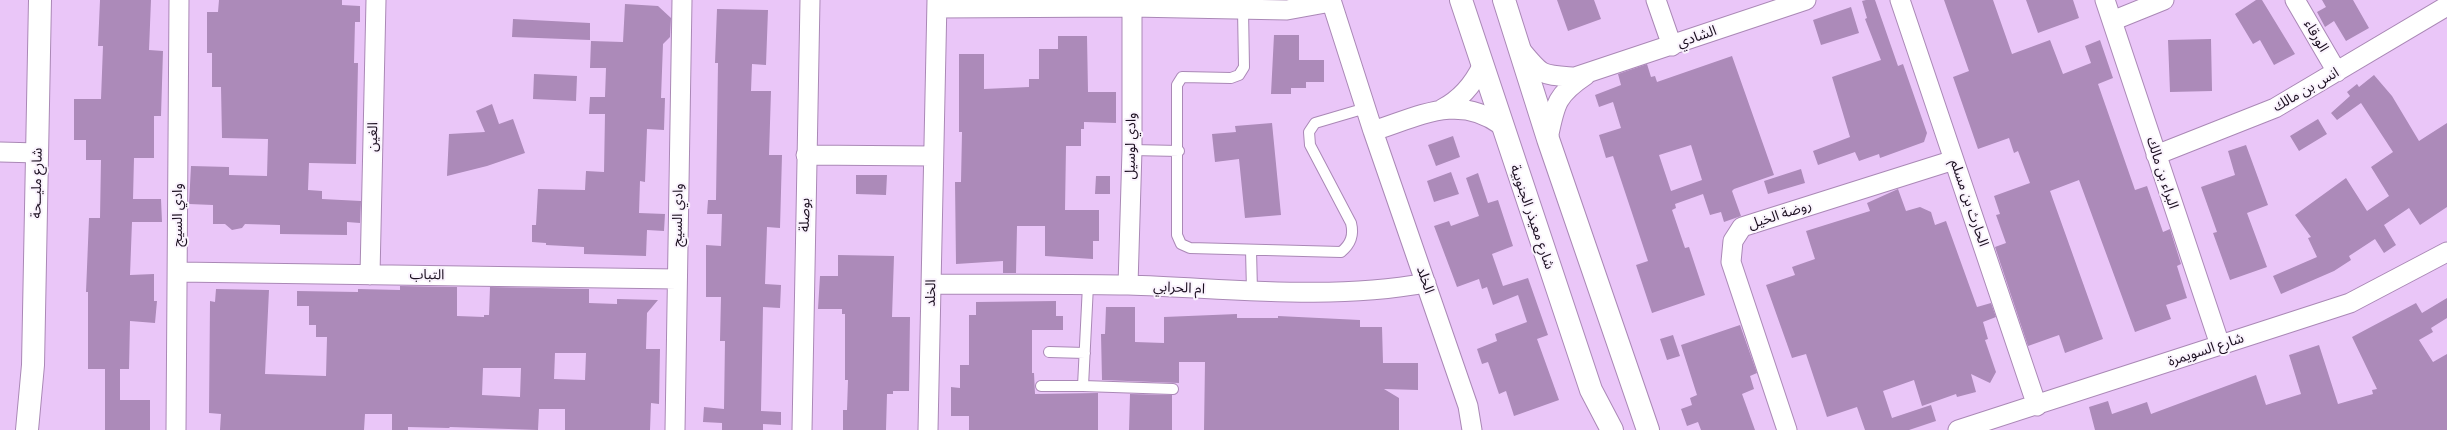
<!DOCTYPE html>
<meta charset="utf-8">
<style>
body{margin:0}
canvas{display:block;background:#eac6f8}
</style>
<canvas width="2447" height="430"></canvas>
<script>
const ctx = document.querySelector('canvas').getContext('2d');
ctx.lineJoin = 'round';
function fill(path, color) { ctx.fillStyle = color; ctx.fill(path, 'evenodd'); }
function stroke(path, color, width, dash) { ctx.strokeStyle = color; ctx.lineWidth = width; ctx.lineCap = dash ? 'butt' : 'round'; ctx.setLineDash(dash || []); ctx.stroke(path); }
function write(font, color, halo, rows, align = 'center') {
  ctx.font = font + ' "IBM Plex Sans","Noto Sans Arabic",sans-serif'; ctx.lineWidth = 4; ctx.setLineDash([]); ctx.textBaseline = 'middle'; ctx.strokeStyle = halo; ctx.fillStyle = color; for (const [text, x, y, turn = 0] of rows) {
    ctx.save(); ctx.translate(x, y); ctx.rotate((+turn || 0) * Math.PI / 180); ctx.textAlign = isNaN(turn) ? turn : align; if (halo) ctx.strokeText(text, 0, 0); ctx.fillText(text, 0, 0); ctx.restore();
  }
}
const building = new Path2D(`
 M100 0H151L149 50 163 51 161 116H154V158H134L133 199H161L162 222H132L130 275 154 274V301H157L155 323 130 321 129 369H120V400H150V430H105V369H88V292H86L89 218H100L101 160H86V140H74V99H101L103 46H98Z
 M219 0H342V5L360 6V22H355L354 63H358L356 164 309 163 308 190 322 191V199L361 201 360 223 347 222V235L280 234V225L245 224 242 228 232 230 225 224H213V205L189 204 191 166 229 167V175L267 176 268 139 222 138 221 87H212V53H207V12H218Z
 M1557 0H1594L1601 19 1568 31Z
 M1866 0H1875L1898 66 1903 64 1927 133 1924 142 1880 158 1879 154 1859 161 1855 152 1818 165 1813 151 1850 137 1832 77 1881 60 1865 19 1867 18 1862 1Z
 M1944 0H1993L2012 54 2050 40 2063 74 2091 63 2085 46 2100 40 2113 78 2098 84 2135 190 2147 186 2163 232 2170 229 2181 264 2177 266 2187 298 2166 305 2171 319 2135 332 2079 180 2050 191 2103 339 2065 353 2059 335 2028 346 1995 247 2006 243 1996 215 2000 214 1994 196 2030 183 2018 151 2014 153 2009 138 1978 149 1953 77 1969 71Z
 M2026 0H2073L2079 18 2038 33Z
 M2256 0H2262L2295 54 2274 65 2260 40 2253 44 2235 14Z
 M2322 0H2353L2369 28 2346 41 2334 21 2325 27 2317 12 2326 7Z
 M625 4 658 6 671 18 670 37 663 44 661 98H665L664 130 647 129 645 182 640 181 639 213 665 214 664 231 647 230 646 256 584 254V247L546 245V243L532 242V225H536L538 189 585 190 586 171 604 172 605 114H589L590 97H605L606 68H590L591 41 623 42Z
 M1851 7 1859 33 1821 45 1813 20Z
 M717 9 768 10 766 65 752 64 751 91H771L769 155H782L780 228 767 227 765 284 781 285 780 308 763 307 761 411 781 412V425L763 424V430H722V423L703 422 704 407 724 409 725 341H720L721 297H706V245L721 246 722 214H707L708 200H716L718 63H715Z
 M513 19 590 23V40L512 37Z
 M1274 35H1299V60H1324V82H1306V88H1291V94H1271Z
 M1058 36H1087L1088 92H1116V123L1084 122V129H1081V146H1066L1065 210H1099V241H1093V259L1045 256V226H1017L1016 273H1003V261L956 264 955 182H961L962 132H959V54H984V89L1029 87V79H1039V49H1058Z
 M2211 39 2212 91 2170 92 2168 40Z
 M1732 56 1774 175 1734 189 1732 191 1741 216 1724 222 1721 212 1710 215 1703 194 1675 204 1676 208 1672 210 1685 248 1689 247 1705 295 1652 313 1636 265 1648 261 1613 156 1606 158 1599 135 1621 128 1613 102 1599 107 1595 95 1621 85 1618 74 1647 64 1651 77 1655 76 1657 82ZM1691 145 1702 180 1671 191 1659 155Z
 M534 74 577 76 576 101 533 99Z
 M2374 75 2392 96 2419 141 2447 123V207L2420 225 2409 208 2384 225 2396 245 2384 253 2375 239 2349 256 2351 260 2334 271 2281 294 2273 276 2317 257 2308 238 2311 237 2295 215 2346 178 2367 211 2389 196 2371 167 2393 152 2361 103 2337 120 2331 113 2350 96 2347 92 2357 84 2359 87Z
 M492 104 499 124 513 119 525 153 487 166 447 176 449 134 485 132 476 111Z
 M2318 119 2327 134 2299 151 2290 136Z
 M1272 123 1281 215 1245 218 1239 159 1215 162 1212 134 1236 132 1235 126Z
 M1453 136 1460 157 1436 166 1428 145Z
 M2246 145 2268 205 2247 213 2267 267 2230 280 2213 233 2217 232 2201 187 2235 175 2228 151Z
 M1801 169 1805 183 1768 194 1764 181Z
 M1451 172 1459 194 1434 202 1427 181Z
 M1478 173 1488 203 1498 200 1513 246 1492 254 1503 286 1528 278 1548 335 1537 339 1559 400 1514 416 1506 391 1499 394 1488 362 1482 364 1477 349 1497 341 1495 334 1527 322 1518 295 1493 305 1487 287 1482 289 1479 279 1457 287 1434 226 1449 221 1451 226 1479 216 1466 178Z
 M856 175H887L886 195 856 194Z
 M1096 176H1110V194H1095Z
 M1898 189 1906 211 1920 207 1931 212 1935 225 1946 221 1977 307 1991 303 1996 317 1983 322 1988 339 1985 340 1996 372 1990 383 1971 374 1976 392 1957 397 1956 394 1922 406 1914 380 1883 391 1892 418 1931 405 1936 421 1909 430H1865L1857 407 1827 417 1806 354 1792 358 1766 285 1795 275 1792 267 1815 259 1806 231 1870 211 1867 203Z
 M838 255 894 256 892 317H910L909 391H893V394H887L886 430H843V410H847L848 380H845V314H842V309H818L820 276H838Z
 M400 286 457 287V316L484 317V315H489L490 287 589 289V303L617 304V299L658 300 647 313 646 349H660L659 404 651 403 650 430H565V409H539L538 430 450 427 449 428 408 427V430H392V414H365L364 430H220L221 414 209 413 210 301 215 302 216 289 269 290 265 374 326 376 327 337H316V325H309V306H297V291L358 292V289L400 290ZM555 353H586L585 380 554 379ZM483 368H521L520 397 482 395Z
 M2447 298V318L2431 328 2433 332 2419 340 2433 362 2447 354V430H2095L2089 407 2108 401 2112 414 2147 402 2151 414 2256 375 2266 405 2301 394 2289 355 2319 345 2338 404 2373 394 2372 390 2377 389 2352 337 2416 303 2422 313Z
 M1056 301V316H1063V330H1032V373H1034L1035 394 1098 393V430H969V416H951V387L960 388V365H969V315H976V302Z
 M1106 307H1135V342L1164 343V317L1237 314V318H1278V316L1360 320V327H1382L1383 363H1418V390L1384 389 1399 398V430H1204L1205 362H1179V383L1102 380 1101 334H1105Z
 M1740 325 1757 373 1750 376 1754 389 1742 394 1755 430H1701L1698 422 1687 426 1681 409 1692 405 1690 398 1697 395 1681 345Z
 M1673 335 1680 356 1667 360 1660 339Z
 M1130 394 1172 395V430H1129Z`);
const lane = new Path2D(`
 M1243 10 1244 67 1239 75 1231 78 1182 77 1177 85V235L1181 244 1190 248 1341 252C1351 244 1354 235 1351 223L1310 145 1309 132 1315 123 1366 108
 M1132 150 1179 151
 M1251 250 1252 291
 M1049 352 1085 353
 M1041 386H1083L1088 285
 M1083 386 1173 389`);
const street = new Path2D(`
 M1331 0 1373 131 1468 406 1472 430
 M1656 0 1672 46
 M1900 0 2037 406
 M2105 0 2220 345
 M2295 0 2337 72
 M937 8 1132 7 1287 10 1331 2
 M2112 21 2164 0
 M1521 50C1543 77 1542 75 1575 77L1806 0
 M1442 109C1461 99 1473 85 1482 66
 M1373 131C1418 117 1458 93 1501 125
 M1548 139C1555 104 1556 95 1586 75
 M0 152 38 153
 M806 155 932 156
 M2156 155 2275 108 2447 6
 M178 272 677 279
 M370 275 376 0
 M931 284C997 284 1062 284 1128 285 1227 288 1328 301 1426 283
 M1128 285 1132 150V7
 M176 430 179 0
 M675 430 682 0
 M802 430 810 0
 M928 430 937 0
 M1787 430 1731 262 1733 241 1742 227 1954 160
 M1958 430 2350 303 2447 252`);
const secondary = new Path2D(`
 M1461 0 1591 390 1612 430
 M1504 0 1548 139 1648 430
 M27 430 33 365 40 0`);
const streetNames = [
 ["الورقاء",2316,36,60],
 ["الشادي",1697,37,-19],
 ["انس بن مالك",2306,90,-30],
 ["الغين",373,137,-89],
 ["وادي لوسيل",1131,146,-89],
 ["البراء بن مالك",2162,173,72],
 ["شارع مليــحة",37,183,-89],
 ["الحارث بن مسلم",1969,203,71],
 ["وادي السيج",178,215,-90],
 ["وادي السيج",678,215,-89],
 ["بوصلة",805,215,-89],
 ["روضة الخيل",1780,215,-18],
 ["شارع معيذر الجنوبية",1532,217,71],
 ["التباب",427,275,1],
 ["الخلد",1425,280,71],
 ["ام الحرابي",1179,288,3],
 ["الخلد",931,293,-89],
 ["شارع السويمرة",2206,350,-18]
];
fill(building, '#ac8ab9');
stroke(lane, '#aa88b6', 12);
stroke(street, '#aa88b6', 21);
stroke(secondary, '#aa88b6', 24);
stroke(lane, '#fff', 10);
stroke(street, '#fff', 19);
stroke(secondary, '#fff', 22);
write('14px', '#1a0e1f', '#faf3fd', streetNames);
</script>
